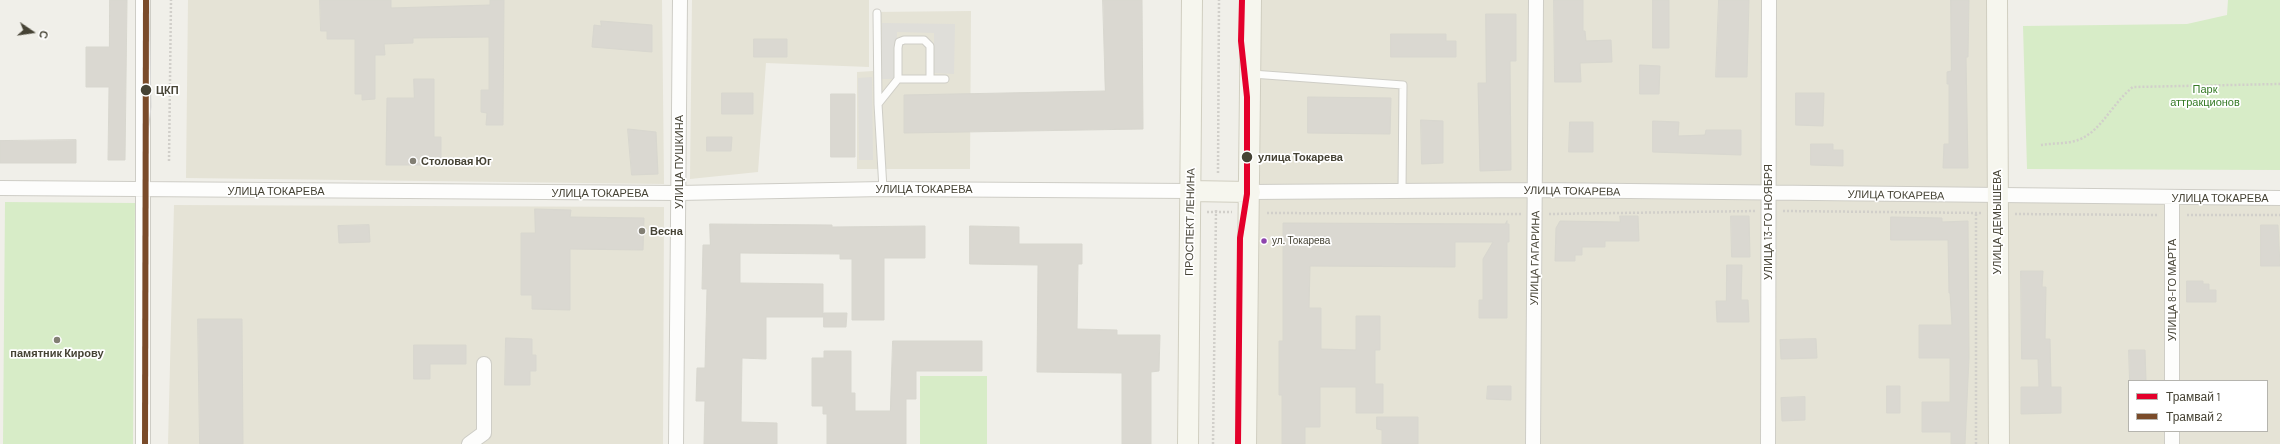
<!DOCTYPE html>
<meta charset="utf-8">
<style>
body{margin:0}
#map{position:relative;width:2280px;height:444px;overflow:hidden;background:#f0efe9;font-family:Barlow,sans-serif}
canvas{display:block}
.legend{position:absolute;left:2128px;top:380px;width:140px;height:52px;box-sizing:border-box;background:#fff;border:1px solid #b5b4ae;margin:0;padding:5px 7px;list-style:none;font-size:12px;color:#464335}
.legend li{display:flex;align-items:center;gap:8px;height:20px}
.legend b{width:20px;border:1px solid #b5b4ae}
.north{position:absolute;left:12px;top:12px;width:40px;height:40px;-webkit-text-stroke:3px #fff;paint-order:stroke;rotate:103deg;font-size:11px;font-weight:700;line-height:16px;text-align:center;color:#464335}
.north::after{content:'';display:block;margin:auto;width:14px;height:18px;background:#464335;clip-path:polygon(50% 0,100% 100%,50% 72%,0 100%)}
</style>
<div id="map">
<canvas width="2280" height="444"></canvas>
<ul class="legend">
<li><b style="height:5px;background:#e4002b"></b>Трамвай 1</li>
<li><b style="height:5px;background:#7a4b2a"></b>Трамвай 2</li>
</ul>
<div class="north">С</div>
</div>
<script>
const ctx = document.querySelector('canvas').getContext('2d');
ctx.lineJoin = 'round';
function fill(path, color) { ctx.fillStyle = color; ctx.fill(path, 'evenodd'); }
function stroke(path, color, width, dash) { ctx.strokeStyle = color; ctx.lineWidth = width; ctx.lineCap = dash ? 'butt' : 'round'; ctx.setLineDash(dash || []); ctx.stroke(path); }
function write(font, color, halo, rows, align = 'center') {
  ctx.font = font + ' Barlow,sans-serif'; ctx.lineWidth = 3.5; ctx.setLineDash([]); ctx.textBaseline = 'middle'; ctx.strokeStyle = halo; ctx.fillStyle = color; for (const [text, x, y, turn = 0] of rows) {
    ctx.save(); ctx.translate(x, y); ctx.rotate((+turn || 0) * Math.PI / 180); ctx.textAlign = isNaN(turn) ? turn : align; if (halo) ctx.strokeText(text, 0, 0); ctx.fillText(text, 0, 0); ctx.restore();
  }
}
const residential = new Path2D(`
 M188 0H662L664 184 186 178Z
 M692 0H869V67L766 63 758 172 690 179Z
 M1251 0H1993L1997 196 2280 203V444H1248ZM2129 381H2267V431H2129Z
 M971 11 970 169H857V72L873 71V12Z
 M174 205 664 207 663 444H168Z`);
const green = new Path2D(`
 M2228 0H2280V170L2027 169 2023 26 2187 24 2227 15Z
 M5 202 135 203 133 444H3Z
 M920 376H987V444H920Z`);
const parking = new Path2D(`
 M882 23 955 24 954 74 934 73V33L897 32 896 79H881Z
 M872 77 873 160H859L858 78Z`);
const building = new Path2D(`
 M110 0H127L125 160H108L109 87H86V47H109Z
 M320 0H391V8L490 5V0H504L503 125H486L487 113 481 112V90H489V37L413 38V43L384 44 385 55H375V99L362 100V94H355V39H327V31H321Z
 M1103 0H1142L1143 129 904 133V95L1105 91Z
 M1554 0H1583V31H1585L1586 41 1611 40 1612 62 1580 63 1581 82H1555Z
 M1653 0H1669V48H1653Z
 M1719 0H1749L1747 77H1716Z
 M1951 0H1969L1968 57H1966L1968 168H1943L1944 144H1949V84H1947V72L1951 71Z
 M1486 14H1516V61H1510L1511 170 1480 171 1478 83H1486Z
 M601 21 652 25V52L592 47 594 25 601 26Z
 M1391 34H1446V41H1456V57H1391Z
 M754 39H787V57H754Z
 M1640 65 1660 66 1659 94H1640Z
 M414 79H434V137H441V165H386L387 98H414Z
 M722 93H753V114H722Z
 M1796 93H1824L1823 126 1796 125Z
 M831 94H855V157H831Z
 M1308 97 1391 98 1390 134 1308 133Z
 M1421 120 1443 121V163L1422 164Z
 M1653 121 1679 122 1678 136 1705 135 1706 130H1741V155L1653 152Z
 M1570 122H1593V152H1569Z
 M628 129 656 132 658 174 632 175Z
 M707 137H732L731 151H707Z
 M76 140V163H0V141Z
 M1811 144H1833V150H1843V166L1811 165Z
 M535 209 571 210 570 217 644 218 643 250 570 249V310L532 309V295H521V233H535Z
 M1620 216H1638L1639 241H1605V247H1582V255H1575V261H1555L1556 228 1560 221 1620 222Z
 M1731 216H1749L1750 257H1732Z
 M1891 217 1942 218V222L1968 221 1969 358 1965 444H1951V432H1922V402H1950V358H1919V325H1952L1950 293H1949L1948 240H1891Z
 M1507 221V224H1509V242H1507V318H1479V300H1483V259L1493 242H1455V267L1310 266 1309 308H1321V349L1356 350V316H1380V350H1375V384H1383V413H1356V387H1320V427H1305V444H1282V395H1279V341H1283V223L1505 224Z
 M710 224 832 225V227L925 226V258H884V320H852V259H840V254L740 253V283L823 284V317H766V359L742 358 741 422 777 423V444H704L705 401H696L697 368H705L707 289H702L703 245H710Z
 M369 225 370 242 339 243 338 226Z
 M2261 225H2278L2280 266H2261Z
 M970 226 1019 227V244H1082V264H1078L1077 329 1117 330V335H1160L1159 371 1151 372V444H1122V373L1037 372 1038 265 970 264Z
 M1727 265H1742L1741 300H1748L1749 322H1717L1716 301H1726Z
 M2021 271H2043L2042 287H2046L2045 339H2050L2051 387H2061V413L2021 414V387H2039L2038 359H2022Z
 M2187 281H2203V284H2209V290H2216V302H2187Z
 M824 313H847L846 327H824Z
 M198 319H242L243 444H200Z
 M506 338 532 339V355H536V371H530V385H505Z
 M1816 339 1817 358 1781 359 1780 340Z
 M893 341H982V371H916V399H906V444H827V414H823V406H812V358H824V351H851V393H855V411H890Z
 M414 345H466V364H430V379H414Z
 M2129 350H2145L2146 381H2130Z
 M1488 386H1511V400L1487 399Z
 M1887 386H1900V413H1887Z
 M1805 397V420L1782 421 1781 398Z
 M1377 417H1418V444H1382V430L1377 429Z`);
const path = new Path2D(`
 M2041 145C2053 143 2067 144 2078 140 2101 132 2113 102 2133 87L2280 84
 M169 161 171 0
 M1218 173 1219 0
 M1783 211 1982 213
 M1207 212H1232
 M1267 213 1522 214
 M1549 214 1756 211
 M2015 214 2158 215
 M2187 215H2280
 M1213 444 1216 210
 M1976 444V213`);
const lane = new Path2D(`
 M877 13 878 104
 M1252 74 1403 85 1402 190
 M898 79V48L899 42 904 40H924L930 46V79
 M883 189 878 104 898 79H945`);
const street = new Path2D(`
 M143 0V444
 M0 188 679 193 883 189 1190 191
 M1250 192 1536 190 2280 198
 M2172 199V381
 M469 444 484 433V364
 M676 444 680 0
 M1533 444 1536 0
 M1768 444 1769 0
 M2172 444V431`);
const secondary = new Path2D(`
 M1997 0 1999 444
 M1190 191 1250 192
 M1188 444 1192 0
 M1246 444 1251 0`);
const tram = new Path2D(`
 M146 150 151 107 149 0`);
const tram1 = new Path2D(`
 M1238 444 1240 238 1247 194V97L1241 41 1242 0`);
const tram2 = new Path2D(`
 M145 444 146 0`);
const markers = [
 [146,90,6,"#464335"],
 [1247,157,6,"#464335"],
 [413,161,4,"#827f74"],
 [642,231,4,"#827f74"],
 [1264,241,3.5,"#8e44ad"],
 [57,340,4,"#827f74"]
];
const busNames = [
 ["ул. Токарева",1272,241]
];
const parkNames = [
 ["Парк",2205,89],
 ["аттракционов",2205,102]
];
const stopNames = [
 ["ЦКП",156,90],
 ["улица Токарева",1258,157]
];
const poiNames = [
 ["Столовая Юг",421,161],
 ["Весна",650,231],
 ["памятник Кирову",57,353,"center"]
];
const streetNames = [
 ["УЛИЦА ПУШКИНА",679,162,-90],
 ["УЛИЦА ТОКАРЕВА",924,189],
 ["УЛИЦА ТОКАРЕВА",276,191],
 ["УЛИЦА ТОКАРЕВА",1572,191,1],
 ["УЛИЦА ТОКАРЕВА",600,193],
 ["УЛИЦА ТОКАРЕВА",1896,195,1],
 ["УЛИЦА ТОКАРЕВА",2220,198],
 ["ПРОСПЕКТ ЛЕНИНА",1190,222,-89],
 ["УЛИЦА 13-ГО НОЯБРЯ",1768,222,-90],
 ["УЛИЦА ДЕМЫШЕВА",1997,222,-90],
 ["УЛИЦА ГАГАРИНА",1535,258,-89],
 ["УЛИЦА 8-ГО МАРТА",2172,290,-90]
];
fill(residential, '#e5e3d6');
fill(green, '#d7ecc7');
fill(parking, '#dfded9');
fill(building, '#dad8d1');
stroke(building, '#d8d7cf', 1);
stroke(lane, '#cecdc6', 9);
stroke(street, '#cecdc6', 16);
stroke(secondary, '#d0cec0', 22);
stroke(path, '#d1cfca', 2.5, [2, 2]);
stroke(lane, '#fdfdfc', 7);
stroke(street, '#fdfdfc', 14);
stroke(secondary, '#f6f6ee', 20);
stroke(tram, '#d9d9d8', 1);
stroke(tram1, '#e4002b', 6);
stroke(tram2, '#7a4b2a', 6);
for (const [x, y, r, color] of markers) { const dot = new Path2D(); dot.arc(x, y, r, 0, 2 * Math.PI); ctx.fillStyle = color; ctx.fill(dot); stroke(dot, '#fff', 1.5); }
write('10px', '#464335', '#fff', busNames, 'left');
write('11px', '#357a26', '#fff', parkNames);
write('bold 11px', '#464335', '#fff', stopNames, 'left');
write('bold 11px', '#464335', '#fff', poiNames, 'left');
write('11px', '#464335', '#fff', streetNames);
</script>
